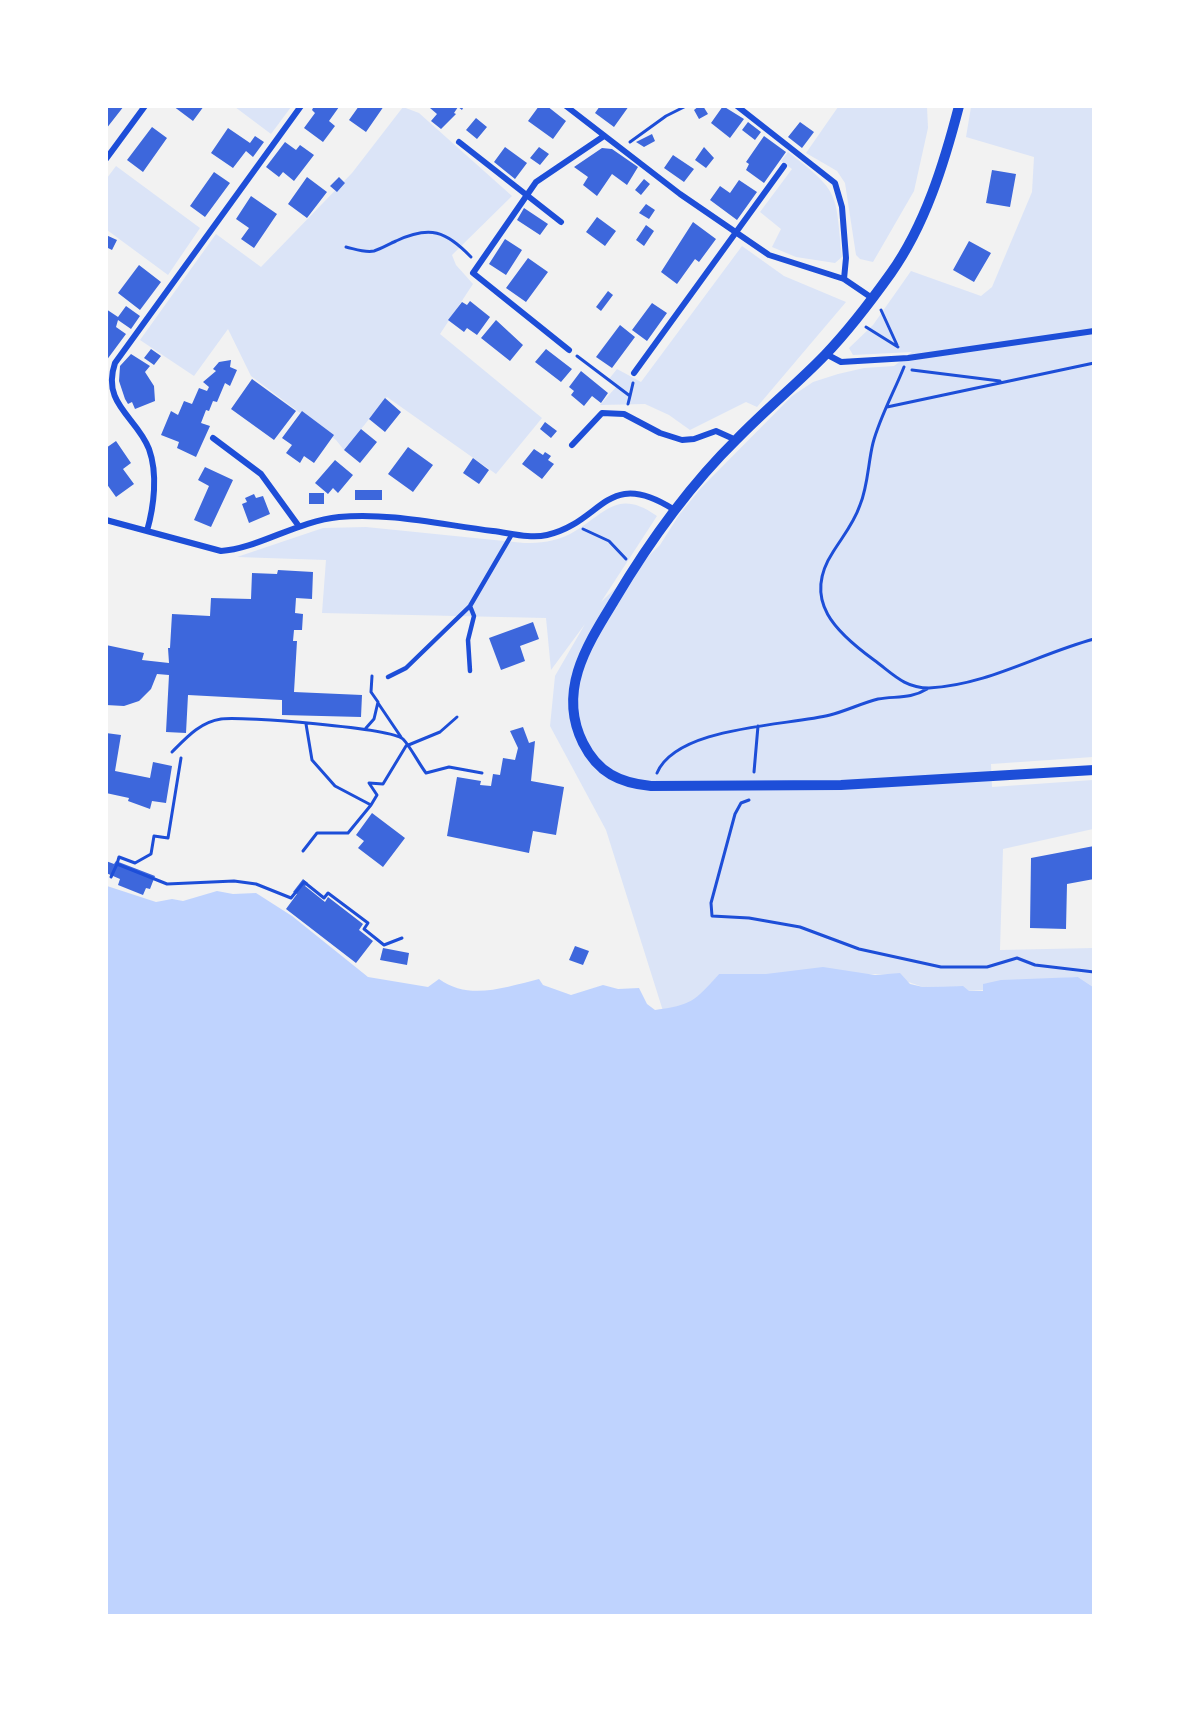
<!DOCTYPE html>
<style>
body{margin:0}
#map{position:relative;width:1200px;height:1722px;overflow:hidden;background:#f2f2f2;font-family:"Nunito Sans",sans-serif}
canvas{display:block}
.frame{position:absolute;inset:0;border:108px solid #fff;pointer-events:none}
</style>
<div id="map">
<canvas width="1200" height="1722"></canvas>
<div class="frame"></div>
</div>
<script>
const ctx = document.querySelector('canvas').getContext('2d');
ctx.lineJoin = 'round';
function fill(path, color) { ctx.fillStyle = color; ctx.fill(path, 'evenodd'); }
function stroke(path, color, width, dash) { ctx.strokeStyle = color; ctx.lineWidth = width; ctx.lineCap = dash ? 'butt' : 'round'; ctx.setLineDash(dash || []); ctx.stroke(path); }
const green = new Path2D(`
 M235 107H291L271 134Z
 M403 107 419 113 512 196 452 255 456 265 473 284 440 334 542 418 496 474 387 397 344 450 336 440 251 376 228 329 194 376 140 340 216 234 261 267 352 173Z
 M838 107H927L928 128 914 191 873 262 860 259 856 255 845 183 837 171 806 153Z
 M971 107H1093V757L991 764 992 787 1093 780V829L1003 849 1000 950 1093 948V987L1078 977 983 984V990L968 991 962 986 923 987 885 974H719L693 1008 663 1011 606 830 550 726 555 676 585 624 551 670 546 618 322 613 326 560 237 557 323 528 366 527 524 543C541 543 554 542 570 534 605 515 616 487 657 516L601 602 660 545 679 515 701 488 792 396 813 382 838 374 864 368 894 366 912 352 853 355 849 348 873 325 911 271 981 296 992 287 1032 192 1034 157 966 137Z
 M788 152C841 193 835 192 842 257L835 263 796 257 772 247 781 229 760 212 792 169 781 161Z
 M116 166 200 228 168 275 107 230V178Z
 M742 246 784 276 846 302 757 407 746 402 690 430 669 415 645 404 600 405 617 386 609 379 617 369 641 382Z`);
const water = new Path2D(`
 M107 886 156 902 172 899 183 901 217 891 233 894 256 893 292 916 368 977 428 987 439 979C469 1001 506 987 539 979L543 985 571 995 603 985 618 989 639 988 647 1004 655 1010C691 1005 694 1002 719 974H766L823 967 875 975 900 973 910 984 923 987 963 986 969 991H983V984L1001 980 1078 977 1093 987V1615H107Z`);
const building = new Path2D(`
 M106 106H124L106 129Z
 M173 106H204L193 121Z
 M314 106 339 107 329 121 335 126 323 142 304 128 315 113 312 110Z
 M359 106H384L366 132 349 120Z
 M432 106H464L462 110 458 107 454 113 456 114 441 129 431 121 437 114 430 108Z
 M539 106H547L566 121 553 139 528 121Z
 M600 106H629L614 127 595 113Z
 M699 106H703L708 114 699 119 694 110Z
 M723 106 744 119 730 138 711 123Z
 M476 118 487 127 477 139 466 130Z
 M748 122 761 132 755 140 742 130Z
 M800 122 814 132 802 148 788 137Z
 M152 127 167 138 143 172 127 160Z
 M228 128 250 143 255 136 264 142 253 157 246 151 233 168 211 153Z
 M652 134 655 141 644 147 636 142Z
 M764 136 786 152 764 183 746 170 749 164 746 162Z
 M285 142 296 150 300 145 314 155 294 181 283 172 279 177 266 167Z
 M505 147 527 163 515 179 494 162Z
 M539 147 549 154 540 165 530 158Z
 M704 147 714 158 706 168 695 160Z
 M602 148 612 149 638 167 627 185 612 174 597 196 583 185 588 177 574 167Z
 M673 155 694 169 684 182 664 168Z
 M992 170 1016 174 1010 207 986 203Z
 M214 172 230 183 205 217 190 206Z
 M307 177 327 192 307 218 288 204Z
 M339 177 345 183 337 192 330 186Z
 M644 179 650 184 641 195 635 190Z
 M739 180 757 192 737 220 710 200 720 186 730 193Z
 M251 196 277 214 254 248 241 239 249 228 236 219Z
 M646 204 655 210 649 219 639 213Z
 M524 208 548 224 540 235 517 220Z
 M597 217 616 231 605 246 586 232Z
 M693 222 716 239 699 262 695 259 677 284 661 272Z
 M646 225 654 231 644 246 636 240Z
 M106 235 117 240 112 250 106 247Z
 M505 239 522 250 506 275 489 264Z
 M969 241 991 253 974 282 953 270Z
 M528 258 548 272 526 302 506 288Z
 M139 265 161 282 140 310 118 293Z
 M608 291 613 295 601 311 596 307Z
 M470 301 490 317 477 335 467 328 464 332 448 320 462 302 467 305Z
 M652 303 667 313 647 341 632 330Z
 M126 306 140 316 131 329 118 320 116 327 126 334 106 361V309L118 317Z
 M496 320 523 345 510 361 481 338Z
 M620 325 635 337 612 368 596 357Z
 M151 349 161 356 154 365 144 358Z
 M546 349 572 369 561 382 535 362Z
 M131 354 150 366 145 372 154 386 155 401 135 409 132 402 128 404 125 399 119 381 120 366Z
 M231 360 230 367 237 370 230 386 225 383 217 402 213 401 209 411 206 410 201 423 210 426 196 457 177 448 179 442 161 435 171 411 178 415 184 401 192 404 199 388 207 391 209 387 203 382 216 371 213 369 219 362Z
 M581 371 608 393 601 403 592 396 584 406 571 395 574 391 569 387Z
 M252 379 296 411 274 440 231 409Z
 M385 398 401 412 385 432 369 419Z
 M302 411 334 435 314 463 304 456 300 463 286 453 292 445 282 438Z
 M545 422 557 431 551 438 540 429Z
 M361 429 377 442 360 463 344 450Z
 M116 441 131 463 123 469 134 484 116 497 106 483V448Z
 M408 447 433 465 413 492 388 474Z
 M534 449 543 455 545 452 551 456 548 460 554 464 542 479 522 464Z
 M473 458 489 470 479 484 463 473Z
 M335 460 353 475 338 493 333 488 328 494 315 483Z
 M205 467 233 480 211 527 194 520 209 486 198 480Z
 M355 490H382V500H355Z
 M309 493H324V504H309Z
 M254 494 256 498 263 496 270 514 249 523 242 504 247 502 245 498Z
 M278 570 313 572 312 599 296 598 295 613 303 614 302 630H294L293 641H297L294 692 362 695 361 717 282 715V700L188 695 186 733 166 732 169 675 157 674 151 689 139 701 124 706 106 705V645L144 653 142 660 169 663 168 648H170L172 614 210 616 211 598 251 599 252 573 277 574Z
 M533 622 539 639 520 646 525 661 501 670 489 638Z
 M523 727 529 743 535 741 531 781 564 787 556 835 533 831 529 853 447 836 457 777 481 781 480 785 491 786 493 774 500 775 503 758 515 760 518 748 510 731Z
 M106 733 121 735 115 771 150 778 153 762 172 766 166 803 152 801 150 809 128 801 129 798 106 793Z
 M372 813 405 838 383 867 358 848 364 841 356 835Z
 M1094 846V879L1067 884 1066 929 1030 928 1031 858Z
 M106 861 114 864 116 861 155 876 150 889 146 888 143 895 118 885 120 879 106 873Z
 M303 879 308 883 305 886 325 902 328 897 363 924 359 930 373 941 356 963 286 909 297 894 293 892Z
 M575 946 589 951 583 965 569 960Z
 M383 948 409 953 407 965 380 960Z`);
const path = new Path2D(`
 M630 142 666 116 686 106
 M346 247C355 249 365 253 374 251 381 249 389 244 396 241 430 225 446 231 471 257
 M881 310 897 345
 M866 327 898 347
 M577 356 630 396 628 404
 M904 367C894 392 880 417 873 443 868 463 868 486 860 505 854 523 843 536 833 552 801 601 837 633 874 660 892 673 904 688 929 688 988 685 1038 654 1094 639
 M912 370 1000 381
 M630 396 633 383
 M887 407 1094 363
 M583 529 609 541 626 559
 M378 703 401 737
 M366 728 374 719 378 702 371 692 372 676
 M172 752C186 738 200 722 221 719 242 716 391 728 403 739 410 746 419 764 426 773L449 767 482 773
 M754 772 758 726
 M657 773C677 726 786 726 830 715 846 711 862 703 878 699 896 696 911 699 927 689
 M749 800 741 803 735 814 711 903 712 916 749 918 800 927 859 949 941 967H987L1017 958 1035 965 1094 972
 M371 805 377 795 369 783 383 784 406 746 440 732 457 717
 M303 851 317 833H348L371 805 335 786 312 760 306 724
 M117 864 119 857 135 863 151 854 154 836 168 838 181 758
 M111 877 117 864 167 884 234 881 256 884 291 898 304 882 324 898 328 893 368 923 364 929 384 945 402 938`);
const service = new Path2D(`
 M470 606 474 616 468 640 470 671
 M388 677 406 668 470 606 512 534`);
const minor = new Path2D(`
 M566 106 680 194 769 255 844 279 872 298
 M737 106 835 183 842 207 846 258 844 279
 M459 142 561 222
 M106 159 145 106
 M569 350 473 273 536 182 604 136
 M826 354 841 362 908 358 1094 331
 M634 373 784 166
 M213 438 261 474 298 525
 M572 445 602 413 624 414 660 433 682 440 694 439 716 431 736 440
 M106 520 221 551C257 549 297 521 339 517 389 512 443 525 493 531 510 533 530 539 547 535 603 522 606 467 673 509
 M147 531C154 506 158 474 149 449 137 417 101 404 115 363L301 106`);
const tertiary = new Path2D(`
 M959 106C944 164 925 225 891 273 871 301 849 330 825 355 797 384 765 410 737 439 688 487 649 542 614 601 587 645 557 691 583 743 598 773 620 783 651 786L841 785 1094 770`);
fill(green, '#dbe4f7');
fill(water, '#bfd3fe');
fill(building, '#3d67dc');
stroke(path, '#1d4ed8', 3);
stroke(service, '#1d4ed8', 4.5);
stroke(minor, '#1d4ed8', 6);
stroke(tertiary, '#1d4ed8', 10);
</script>
